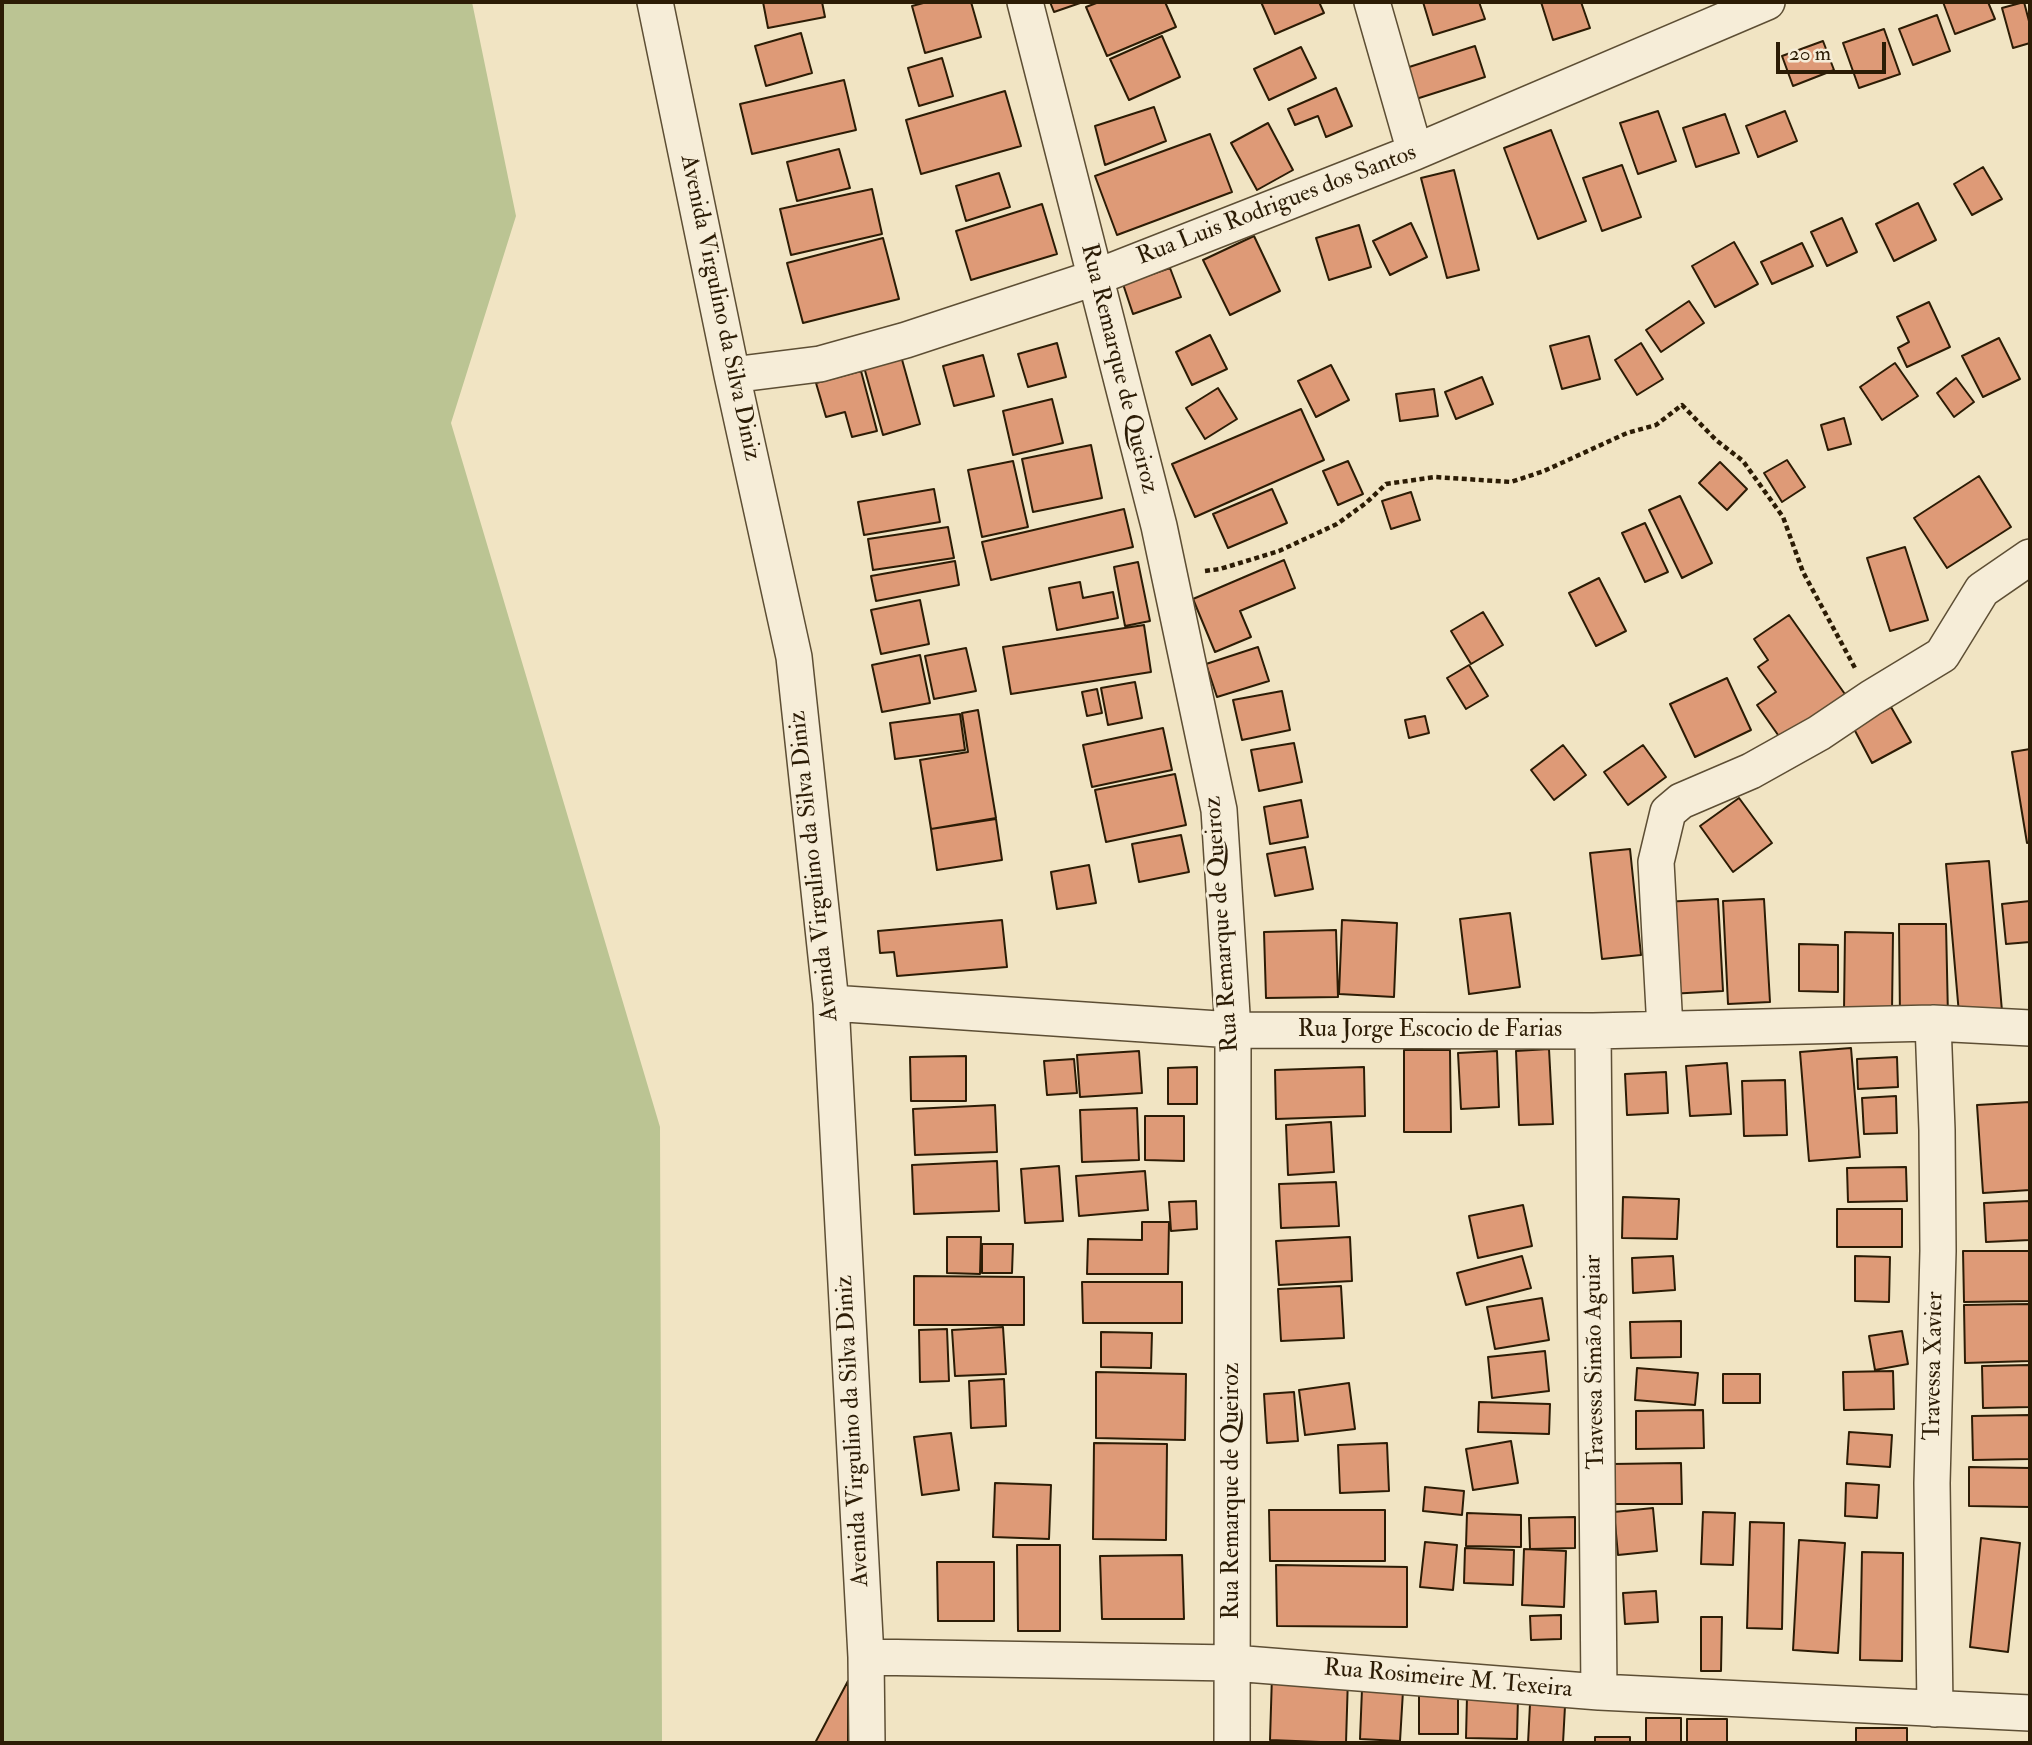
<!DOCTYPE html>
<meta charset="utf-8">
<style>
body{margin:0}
#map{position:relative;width:2032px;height:1745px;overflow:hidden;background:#f1e4c3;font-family:"IM FELL Double Pica",serif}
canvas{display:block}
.frame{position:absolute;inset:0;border:4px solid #2c1c05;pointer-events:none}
.scale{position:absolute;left:1776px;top:42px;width:110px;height:32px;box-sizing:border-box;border:4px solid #2c1c05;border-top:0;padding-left:9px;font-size:21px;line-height:24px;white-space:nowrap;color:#2c1c05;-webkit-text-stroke:5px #f6edd8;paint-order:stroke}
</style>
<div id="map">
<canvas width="2032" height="1745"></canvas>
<div class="frame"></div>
<div class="scale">20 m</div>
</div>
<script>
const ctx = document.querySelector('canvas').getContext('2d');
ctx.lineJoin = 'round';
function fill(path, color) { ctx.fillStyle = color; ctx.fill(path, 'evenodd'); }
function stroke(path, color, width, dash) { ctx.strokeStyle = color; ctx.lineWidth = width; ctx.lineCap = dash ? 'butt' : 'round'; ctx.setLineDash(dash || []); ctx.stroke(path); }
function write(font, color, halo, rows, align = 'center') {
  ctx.font = font + ' "IM FELL Double Pica",serif'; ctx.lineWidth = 6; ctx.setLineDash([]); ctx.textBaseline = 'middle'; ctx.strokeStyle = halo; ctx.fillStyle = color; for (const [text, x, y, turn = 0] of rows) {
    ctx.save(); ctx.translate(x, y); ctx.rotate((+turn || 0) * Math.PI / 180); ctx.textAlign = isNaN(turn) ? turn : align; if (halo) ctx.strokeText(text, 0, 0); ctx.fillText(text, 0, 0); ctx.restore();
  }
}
const green = new Path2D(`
 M2 2H472L516 216 451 423 660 1127 662 1743H2Z`);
const building = new Path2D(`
 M763 2H822L825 17 768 28Z
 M927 2H971L981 37 925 53 912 6Z
 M1050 2H1083L1054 12Z
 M1099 2H1165L1176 27 1107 56 1086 7Z
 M1261 2H1319L1324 13 1275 34Z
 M1423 2H1479L1485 19 1433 35Z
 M1541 2H1581L1590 28 1553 40Z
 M1943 2H1988L1995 19 1955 34Z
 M2024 2 2030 25V43L2013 48 2002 8Z
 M1937 15 1950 51 1913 65 1899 29Z
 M1884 29 1900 74 1859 88 1843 43Z
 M801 33 812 73 766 86 755 46Z
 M1162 36 1180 77 1129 100 1110 59Z
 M1823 41 1834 70 1793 86 1782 56Z
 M1475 46 1485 77 1416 99 1406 68Z
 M1301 47 1316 78 1269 100 1254 69Z
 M942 58 953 96 919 106 908 68Z
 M844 80 856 130 752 154 740 104Z
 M1336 88 1352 126 1326 137 1318 116 1295 125 1288 109Z
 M1005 91 1021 146 921 174 906 120Z
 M1154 107 1166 141 1105 165 1095 126Z
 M1658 111 1676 161 1638 174 1620 123Z
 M1785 111 1797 141 1758 157 1746 126Z
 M1725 114 1739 153 1696 167 1683 128Z
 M1268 123 1293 170 1257 190 1231 143Z
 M1551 130 1586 221 1538 239 1504 148Z
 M1210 134 1232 192 1117 235 1095 176Z
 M839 149 850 188 797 201 787 162Z
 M1622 165 1641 217 1602 231 1583 178Z
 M1983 167 2002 199 1972 215 1954 184Z
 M1454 170 1479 270 1447 278 1421 178Z
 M999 173 1010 207 966 221 956 186Z
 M872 189 882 234 791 255 780 209Z
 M1918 203 1936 240 1894 261 1876 224Z
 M1042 204 1057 254 971 280 956 231Z
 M1842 218 1857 252 1827 266 1811 232Z
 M1411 223 1427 257 1390 275 1373 241Z
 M1359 225 1371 267 1329 280 1316 238Z
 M1254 236 1280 291 1230 315 1203 260Z
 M883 238 899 299 803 323 787 263Z
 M1734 242 1758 284 1715 307 1692 266Z
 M1802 243 1813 266 1772 284 1761 262Z
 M1170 268 1181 297 1133 314 1123 284Z
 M1689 301 1704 323 1661 352 1646 330Z
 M1929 302 1950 347 1907 367 1898 348 1909 342 1897 317Z
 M1210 335 1227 369 1192 385 1176 352Z
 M1589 336 1600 379 1562 389 1550 346Z
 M1999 338 2020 379 1983 397 1962 356Z
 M1057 343 1066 377 1028 387 1018 354Z
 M1641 343 1663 379 1637 395 1615 360Z
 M983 355 994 396 954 406 943 366Z
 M901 356 920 424 883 435 864 367Z
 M1895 363 1918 396 1882 420 1860 387Z
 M1331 365 1349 400 1316 417 1298 381Z
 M861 371 877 431 852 437 845 412 826 417 816 383Z
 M1482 377 1493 404 1456 419 1445 392Z
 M1956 378 1974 402 1954 417 1937 393Z
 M1218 388 1237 419 1205 439 1186 408Z
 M1434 389 1438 416 1400 421 1396 394Z
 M1052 399 1063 443 1013 455 1003 411Z
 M1301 409 1324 460 1195 517 1172 464Z
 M1844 418 1851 444 1828 450 1821 425Z
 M1091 445 1102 498 1033 512 1022 459Z
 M1787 460 1805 487 1782 502 1764 473Z
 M1013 461 1028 527 982 537 968 470Z
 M1348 461 1363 494 1338 505 1323 471Z
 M1720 462 1747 489 1727 510 1699 483Z
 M1979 476 2011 527 1947 568 1914 518Z
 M934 489 940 522 864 535 858 502Z
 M1272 489 1287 523 1228 548 1213 514Z
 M1411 492 1420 520 1391 529 1382 501Z
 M1680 496 1712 563 1682 578 1649 510Z
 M1124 509 1133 547 991 580 982 542Z
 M1645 523 1668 572 1645 582 1622 533Z
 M948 527 954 558 873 570 868 539Z
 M1905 547 1928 620 1890 631 1867 558Z
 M1284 560 1295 588 1240 611 1251 637 1215 652 1193 599Z
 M955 561 959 585 876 601 871 576Z
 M1138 562 1150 621 1125 626 1114 567Z
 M1599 578 1626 631 1596 646 1569 593Z
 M1080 582 1083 598 1113 592 1118 618 1057 630 1049 588Z
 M920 600 929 644 881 654 871 610Z
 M1483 612 1503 645 1471 664 1451 631Z
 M1789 615 1847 697 1783 742 1757 705 1776 692 1758 667 1768 660 1754 639Z
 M1144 625 1151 672 1011 694 1003 647Z
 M1258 647 1269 681 1217 697 1206 664Z
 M966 648 976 691 934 699 925 656Z
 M920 655 930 703 882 712 872 665Z
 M1469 665 1488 696 1466 709 1447 678Z
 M1727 678 1751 730 1695 757 1670 704Z
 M1135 682 1142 718 1108 725 1101 688Z
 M1097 689 1102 713 1087 716 1082 692Z
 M1282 691 1290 730 1242 740 1233 700Z
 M1891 707 1911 742 1872 763 1853 727Z
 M978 710 996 818 931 829 920 760 968 752 962 713Z
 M960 714 965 750 895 759 890 723Z
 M1425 716 1429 733 1409 738 1405 720Z
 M1163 728 1172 770 1092 787 1083 745Z
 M1294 743 1302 782 1259 791 1251 750Z
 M1563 745 1586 775 1554 800 1531 770Z
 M1643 745 1666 777 1628 805 1604 772Z
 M2030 749V842L2027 843 2012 752Z
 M1175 774 1186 825 1106 842 1095 790Z
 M1739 798 1772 843 1733 872 1700 826Z
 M1301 800 1308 837 1270 844 1264 807Z
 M996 819 1002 860 937 870 931 829Z
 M1181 835 1189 872 1139 882 1132 844Z
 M1305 847 1313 889 1275 896 1267 854Z
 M1630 849 1641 955 1602 959 1590 853Z
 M1989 861 2002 1011 1959 1014 1946 864Z
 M1089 865 1096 903 1057 909 1051 872Z
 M1718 899 1723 991 1669 994 1664 902Z
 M1764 899 1770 1002 1728 1004 1723 901Z
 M2030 901V942L2006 944 2002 904Z
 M1510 913 1520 987 1469 994 1460 919Z
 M1002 920 1007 967 897 976 894 952 880 953 878 931Z
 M1342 920 1397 923 1394 997 1339 994Z
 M1899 924H1946L1948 1017 1900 1018Z
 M1336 930 1338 997 1266 998 1264 932Z
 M1845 932 1893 933 1892 1012 1844 1011Z
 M1799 944 1838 945V992L1799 991Z
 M1851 1048 1860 1157 1809 1161 1800 1052Z
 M1549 1049 1553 1124 1519 1125 1516 1051Z
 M1404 1050H1450L1451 1132H1404Z
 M1139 1051 1142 1093 1080 1097 1077 1055Z
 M1497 1051 1499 1107 1461 1109 1458 1053Z
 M966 1056V1101H911L910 1057Z
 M1897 1057 1898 1087 1858 1089 1857 1059Z
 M1074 1059 1077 1093 1047 1095 1044 1061Z
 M1727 1063 1731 1114 1690 1116 1686 1066Z
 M1197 1067V1104H1168V1068Z
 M1364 1067 1365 1116 1276 1119 1275 1070Z
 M1666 1072 1668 1113 1627 1115 1625 1074Z
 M1785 1080 1787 1135 1744 1136 1742 1081Z
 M1896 1096 1897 1133 1864 1134 1862 1098Z
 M2030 1102V1190L1983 1193 1977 1105Z
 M995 1105 997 1152 915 1155 913 1109Z
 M1137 1108 1139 1160 1082 1162 1080 1110Z
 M1145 1116H1184V1161L1145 1160Z
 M1331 1122 1334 1172 1288 1175 1286 1125Z
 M997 1161 999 1211 914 1214 912 1165Z
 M1059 1166 1063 1221 1025 1223 1021 1169Z
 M1906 1167 1907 1201 1848 1202 1847 1168Z
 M1145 1171 1148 1210 1079 1216 1076 1176Z
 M1336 1182 1339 1226 1281 1228 1279 1184Z
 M1623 1197 1679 1199 1677 1239 1622 1238Z
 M1196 1201 1197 1229 1171 1231 1169 1202Z
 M2030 1201V1240L1986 1242 1984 1203Z
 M1523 1205 1532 1246 1478 1258 1469 1216Z
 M1837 1209H1902V1247H1837Z
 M1142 1222H1169L1168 1274H1087L1088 1239 1142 1240Z
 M947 1237H981L980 1274 947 1273Z
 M1350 1237 1352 1281 1279 1285 1276 1241Z
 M982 1244H1013L1012 1273H982Z
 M1963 1251H2030V1301L1964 1302Z
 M1522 1256 1531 1288 1466 1305 1457 1273Z
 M1673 1256 1675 1290 1633 1293 1632 1258Z
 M1855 1256 1890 1257 1889 1302 1855 1301Z
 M914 1276 1024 1277V1325H914Z
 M1082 1282H1182V1323H1083Z
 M1341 1286 1344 1338 1281 1341 1278 1289Z
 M1542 1298 1549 1340 1495 1349 1487 1307Z
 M2030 1304V1361L1965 1363 1964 1305Z
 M1681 1321V1357L1631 1358 1630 1322Z
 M1003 1327 1006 1374 955 1376 952 1330Z
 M947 1329 949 1381 920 1382 919 1330Z
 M1902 1331 1908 1364 1875 1370 1869 1336Z
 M1101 1332 1152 1333 1151 1368 1101 1367Z
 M1545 1351 1549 1391 1492 1398 1488 1357Z
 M2030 1365V1407L1983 1408 1982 1366Z
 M1637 1368 1698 1373 1695 1405 1635 1400Z
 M1893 1371 1894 1409 1844 1410 1843 1372Z
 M1096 1372 1186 1374 1185 1440 1096 1438Z
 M1723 1374H1760V1403H1723Z
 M1004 1379 1006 1426 971 1428 969 1381Z
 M1349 1383 1355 1429 1305 1435 1299 1390Z
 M1294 1392 1298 1441 1267 1443 1264 1394Z
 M1479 1402 1550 1404 1549 1434 1478 1432Z
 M1703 1410 1704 1448 1636 1449V1411Z
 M2030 1415V1459L1973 1460 1972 1416Z
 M1849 1432 1892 1435 1890 1467 1847 1464Z
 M951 1433 959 1490 922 1495 914 1437Z
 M1511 1441 1518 1483 1473 1490 1466 1449Z
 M1094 1443 1167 1444 1166 1540 1093 1539Z
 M1387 1443 1389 1491 1340 1493 1338 1445Z
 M1681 1463 1682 1504H1613L1612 1464Z
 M1969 1467 2030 1468V1507L1969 1506Z
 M995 1483 1051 1485 1049 1539 993 1537Z
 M1846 1483 1879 1485 1877 1518 1845 1516Z
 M1425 1487 1464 1491 1462 1515 1423 1511Z
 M1653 1508 1657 1551 1618 1555 1614 1512Z
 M1269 1510H1385V1561H1270Z
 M1703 1512 1735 1513 1733 1565 1701 1564Z
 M1467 1513 1521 1515V1547L1466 1546Z
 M1575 1517V1548L1530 1549 1529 1518Z
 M1750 1522 1784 1523 1782 1629 1747 1628Z
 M1981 1538 2020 1543 2008 1652 1970 1647Z
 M1799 1540 1845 1543 1838 1653 1793 1650Z
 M1425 1542 1457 1545 1453 1590 1420 1587Z
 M1017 1545H1060V1631H1018Z
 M1465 1548 1514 1550 1513 1585 1464 1583Z
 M1524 1549 1566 1551 1564 1607 1522 1605Z
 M1862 1552 1903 1553 1902 1661 1860 1660Z
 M1182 1555 1184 1619H1102L1100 1556Z
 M937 1562H994V1621H938Z
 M1276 1565 1407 1567V1627L1277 1626Z
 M1656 1591 1658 1622 1625 1624 1623 1593Z
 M1561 1615V1639L1531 1640 1530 1616Z
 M1701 1617H1722L1721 1671H1701Z
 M1272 1675 1348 1677 1346 1743 1270 1740Z
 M848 1681V1743H815Z
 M1362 1689 1403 1691 1400 1741 1360 1739Z
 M1419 1695H1458V1734H1419Z
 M1467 1696 1518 1697 1517 1739 1466 1738Z
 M1530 1704 1565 1706 1563 1743H1528Z
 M1646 1718H1681V1743H1646Z
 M1687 1719H1727V1743H1687Z
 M1856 1728H1907V1743H1856Z
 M1595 1737H1630V1743H1595Z`);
const path = new Path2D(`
 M1205 571 1220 569 1279 551 1337 524 1366 503 1386 484 1435 477 1511 482 1544 471 1627 433 1656 425 1682 405 1716 440 1743 461 1783 517 1803 572 1855 668`);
const street = new Path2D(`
 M655 2 732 375 794 657 831 1003 866 1657 867 1743
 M1025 2 1159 526 1219 810 1233 1030 1232 1743
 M1372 2 1415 152
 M732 375 820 364 906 340 1094 278 1415 152 1767 2
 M831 1003 1233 1030 1593 1031 1933 1023 2030 1028
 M1933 1023 1937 1130 1938 1251 1932 1483 1935 1709
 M1665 1029 1656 862 1668 812 1681 801 1751 771 1819 733 1871 698 1942 655 1982 590 2030 557
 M1593 1031 1599 1692
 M866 1657 1233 1663 1599 1692 2030 1713`);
const streetNames = [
 ["Rua Luis Rodrigues dos Santos",1277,206,-21],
 ["Avenida Virgulino da Silva Diniz",719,308,78],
 ["Rua Remarque de Queiroz",1118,369,76],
 ["Avenida Virgulino da Silva Diniz",815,866,-96],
 ["Rua Remarque de Queiroz",1223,924,-94],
 ["Rua Jorge Escocio de Farias",1430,1031],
 ["Travessa Simão Aguiar",1596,1362,-91],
 ["Travessa Xavier",1935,1366,-89],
 ["Avenida Virgulino da Silva Diniz",854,1431,-93],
 ["Rua Remarque de Queiroz",1233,1491,-90],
 ["Rua Rosimeire M. Texeira",1448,1680,5]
];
fill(green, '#bbc493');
fill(building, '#de9a77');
stroke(building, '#2c1c05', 2);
stroke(street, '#5d4e34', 38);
stroke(path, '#2c1c05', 4.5, [5, 3.5]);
stroke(street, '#f6edd8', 35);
write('24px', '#2c1c05', '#f6edd8', streetNames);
</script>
